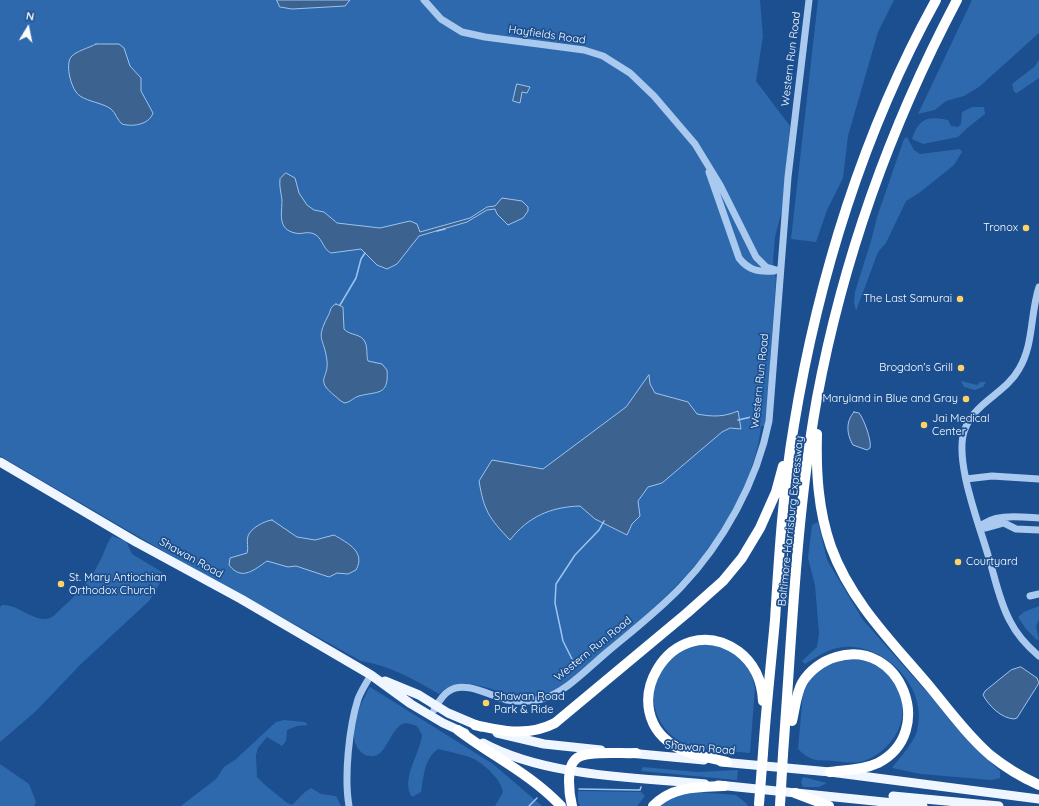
<!DOCTYPE html>
<meta charset="utf-8">
<style>
body{margin:0}
#map{position:relative;width:1039px;height:806px;overflow:hidden;background:#1b4f8f;font-family:Quicksand,sans-serif}
canvas{display:block}
.north{position:absolute;left:8px;top:8px;width:40px;height:40px;-webkit-text-stroke:3px #1b4f8f;paint-order:stroke;rotate:10deg;font-size:11px;font-weight:700;line-height:16px;text-align:center;color:#fff}
.north::after{content:'';display:block;margin:auto;width:14px;height:18px;background:#fff;clip-path:polygon(50% 0,100% 100%,50% 72%,0 100%)}
</style>
<div id="map">
<canvas width="1039" height="806"></canvas>
<div class="north">N</div>
</div>
<script>
const ctx = document.querySelector('canvas').getContext('2d');
ctx.lineJoin = 'round';
function fill(path, color) { ctx.fillStyle = color; ctx.fill(path, 'evenodd'); }
function stroke(path, color, width, dash) { ctx.strokeStyle = color; ctx.lineWidth = width; ctx.lineCap = dash ? 'butt' : 'round'; ctx.setLineDash(dash || []); ctx.stroke(path); }
function write(font, color, halo, rows, align = 'center') {
  ctx.font = font + ' Quicksand,sans-serif'; ctx.lineWidth = 3.5; ctx.setLineDash([]); ctx.textBaseline = 'middle'; ctx.strokeStyle = halo; ctx.fillStyle = color; for (const [text, x, y, turn = 0] of rows) {
    ctx.save(); ctx.translate(x, y); ctx.rotate((+turn || 0) * Math.PI / 180); ctx.textAlign = isNaN(turn) ? turn : align; if (halo) ctx.strokeText(text, 0, 0); ctx.fillText(text, 0, 0); ctx.restore();
  }
}
const green = new Path2D(`
 M0 0H760L763 36 756 81 790 126 782 210 775 237 773 261 776 280 770 361H772L765 426H761C759 448 752 467 744 487 712 560 663 601 604 651 586 666 566 689 543 696 508 706 468 666 439 694 415 680 389 665 361 661L177 559 0 456Z
 M818 0H894L878 32 848 136 843 178 827 210 816 242 791 239Z
 M972 0H1039V33L979 87 964 96 946 101 935 110 918 114Z
 M1039 60V78L1017 93 1014 92 1012 84 1034 67Z
 M972 107H984L985 114 966 129 958 137 923 144 912 139C919 118 928 116 948 120L951 126 958 127 961 124 962 112Z
 M907 137 914 150 920 154 960 149 962 152 954 165 919 193 906 201 886 243 878 252 856 311 854 302 855 292 871 241 877 217 904 139Z
 M961 381 977 385 980 382H986L983 387 975 390 964 387Z
 M818 522 827 560 863 620 983 755 1000 771V778L991 780 921 774 892 768C900 757 913 744 917 731 929 688 885 644 844 647 829 648 817 657 805 664L802 661 817 647 819 634 815 585 808 558 812 525Z
 M112 536 126 541 132 554 165 574 150 600 81 664 36 711 0 742V607L2 605C17 604 28 618 45 619 53 619 58 611 64 606 79 593 91 579 100 561 105 552 106 544 112 536Z
 M1039 606V619L1036 627 1039 639 1037 640 1026 629 1018 617 1024 612Z
 M702 644 724 647 745 661 751 672 755 688 750 753C731 751 700 752 683 743 654 729 643 689 665 663 668 659 673 656 677 654 680 651 683 648 687 646 691 644 697 645 702 644Z
 M854 659C861 660 870 661 877 665 883 668 888 675 892 680 915 709 898 749 864 761 855 764 843 762 834 761 816 760 811 762 798 749L803 693 810 679 829 663Z
 M370 687 493 764 542 806H495L503 792C501 779 484 764 472 758 462 754 449 752 438 749 424 759 424 776 421 792L412 797C400 780 420 754 422 735L417 726 407 723C391 724 388 754 374 756 371 756 368 756 365 755 345 743 356 713 364 698 367 694 367 690 370 687Z
 M284 720 305 722 308 725 297 726 287 730 286 741 282 746 267 737 258 748 256 755 257 777 265 785 286 802 292 805 305 792 311 788 321 794 336 796 341 806H181L216 779 224 767 236 759 276 722Z
 M0 764 29 784 36 802 34 806H0Z
 M643 767 697 772 738 770 737 780 641 771Z
 M803 777 827 783 819 787H803L801 782Z
 M578 791 641 792 645 796 637 806H580L578 801Z
 M697 792 736 795 747 804V806H661C672 796 683 793 697 792Z`);
const water = new Path2D(`
 M277 0H350L345 6 292 9 280 7Z
 M96 44H119L124 48 130 66 141 78V91L153 113C149 125 132 127 122 124 117 120 116 113 111 109 103 103 89 102 80 96 71 90 65 65 71 57 76 51 89 48 96 44Z
 M517 84 530 87 527 93 522 92 520 103 513 101Z
 M286 173 295 178 299 193 307 205 314 210 324 212 337 223 380 228 410 221 417 224 420 232 470 218 487 207 495 206 502 198 522 201 528 207V211L523 218 508 225 497 214 495 209 487 210 467 222 419 236 397 264 387 269 377 265 361 249 331 253C323 249 323 240 316 235 308 230 302 235 295 233 277 229 282 213 282 200 281 192 279 186 280 179Z
 M336 304 343 307 344 329C350 336 361 333 365 342 368 348 366 355 368 361L382 364 387 370C389 396 378 391 359 396 354 397 351 402 345 403 341 402 339 399 335 396 314 379 329 379 327 361 324 336 315 341 328 316 331 311 330 306 336 304Z
 M649 375 650 384 655 393 688 402 697 414C713 417 724 417 738 411L741 429 730 428 722 432 662 483 648 487 638 501 640 516 632 524 627 535 595 519 580 506C550 507 528 517 510 540 489 518 484 511 479 481L492 460 543 469 626 407Z
 M854 412 859 413C864 419 872 441 870 448L867 450 853 445C847 435 845 422 854 412Z
 M272 520 297 537 315 540 334 535C348 543 366 552 356 570L348 574 337 573 329 577 296 566 288 567 267 561C255 569 242 582 229 565L230 558 247 553C249 547 246 542 248 536 251 528 264 521 272 520Z
 M1021 667 1037 678 1039 683 1017 718 1014 719C1001 718 989 706 983 695L985 691 1011 670Z`);
const stream = new Path2D(`
 M437 231 445 229
 M340 305 356 278 361 259 365 253
 M738 420 760 415
 M576 667 563 641 555 603 556 584 575 555 599 530 604 521
 M579 789 640 790 641 787
 M529 806 537 798`);
const minor = new Path2D(`
 M424 0 441 19 462 32 485 37 584 50 603 56 630 73 654 96 695 144 720 185 756 257 766 267 780 271
 M709 172 739 258C749 271 759 272 774 271
 M1039 287C1030 314 1034 344 1019 369 1006 393 975 402 965 429 953 458 979 524 988 555 995 577 999 601 1010 621 1017 635 1027 646 1039 656
 M966 479 992 476 1039 479
 M980 527C993 513 1021 517 1039 518
 M980 527 986 528 1004 523 1016 529 1039 530
 M1030 596 1039 594
 M434 710C438 703 442 695 449 691 465 680 490 696 507 700 519 702 530 702 542 699 566 692 587 669 606 653 631 632 658 611 681 587 723 543 757 482 769 421L788 177 809 0
 M349 806C344 777 349 727 358 699 361 691 366 683 371 675`);
const major = new Path2D(`
 M0 462 136 542 241 599 371 675 411 704 443 723 465 733
 M385 681 419 695 448 713 481 727
 M497 733 544 744 601 750
 M483 743C546 777 634 777 705 784
 M629 753 704 760
 M721 762 830 772 1039 799
 M718 785 923 806
 M893 796 999 806`);
const highway = new Path2D(`
 M817 434C816 472 818 510 831 547 851 602 893 643 930 687 949 710 967 735 990 755 1005 767 1021 777 1039 785
 M792 721C795 709 796 694 802 683 809 671 822 661 836 657 900 637 938 732 878 763 863 770 846 770 830 772
 M475 725C503 731 528 737 555 723L687 613 723 581 742 558 760 528 776 492 783 466
 M458 730C492 756 531 774 561 806
 M763 753C766 708 771 664 775 620 779 555 783 490 794 425 818 278 864 130 936 0
 M783 754C792 635 796 515 817 398 843 259 891 125 957 0
 M727 762C712 758 695 756 680 749 608 713 672 605 738 651 754 663 762 681 763 701
 M795 793 829 806
 M572 806C570 798 569 790 569 781 569 773 570 763 577 758 587 750 623 754 636 753
 M653 806C672 786 698 787 724 786`);
const highwayBridge = new Path2D(`
 M759 804 763 753
 M780 805 783 754`);
const markers = [
 [1026,228,4,"#ffd166"],
 [960,299,4,"#ffd166"],
 [961,368,4,"#ffd166"],
 [966,399,4,"#ffd166"],
 [924,425,4,"#ffd166"],
 [958,562,4,"#ffd166"],
 [61,584,4,"#ffd166"],
 [486,703,4,"#ffd166"]
];
const streetNames = [
 ["Hayfields Road",547,35,8],
 ["Western Run Road",791,59,-83],
 ["Western Run Road",760,381,-84],
 ["Baltimore-Harrisburg Expressway",791,521,-84],
 ["Shawan Road",191,558,29],
 ["Western Run Road",593,649,-39],
 ["Shawan Road",700,748,5]
];
const poiNames = [
 ["Tronox",1018,228],
 ["The Last Samurai",952,299],
 ["Brogdon’s Grill",953,368],
 ["Maryland in Blue and Gray",958,399],
 ["Jai Medical",932,419,"left"],
 ["Center",932,432,"left"],
 ["Courtyard",966,562,"left"],
 ["St. Mary Antiochian",69,578,"left"],
 ["Orthodox Church",69,591,"left"],
 ["Shawan Road",494,697,"left"],
 ["Park & Ride",494,710,"left"]
];
fill(green, '#2e69ad');
fill(water, '#3c6290');
stroke(water, '#9cc4f0', 1);
stroke(stream, '#9cc4f0', 1.5);
stroke(minor, '#a9c9ee', 7);
stroke(major, '#f0f6ff', 9);
stroke(highway, '#fff', 10);
stroke(highwayBridge, '#fff', 10);
for (const [x, y, r, color] of markers) { const dot = new Path2D(); dot.arc(x, y, r, 0, 2 * Math.PI); ctx.fillStyle = color; ctx.fill(dot); stroke(dot, '#1b4f8f', 1.5); }
write('11px', '#fff', '#1b4f8f', streetNames);
write('11px', '#fff', '#1b4f8f', poiNames, 'right');
</script>
